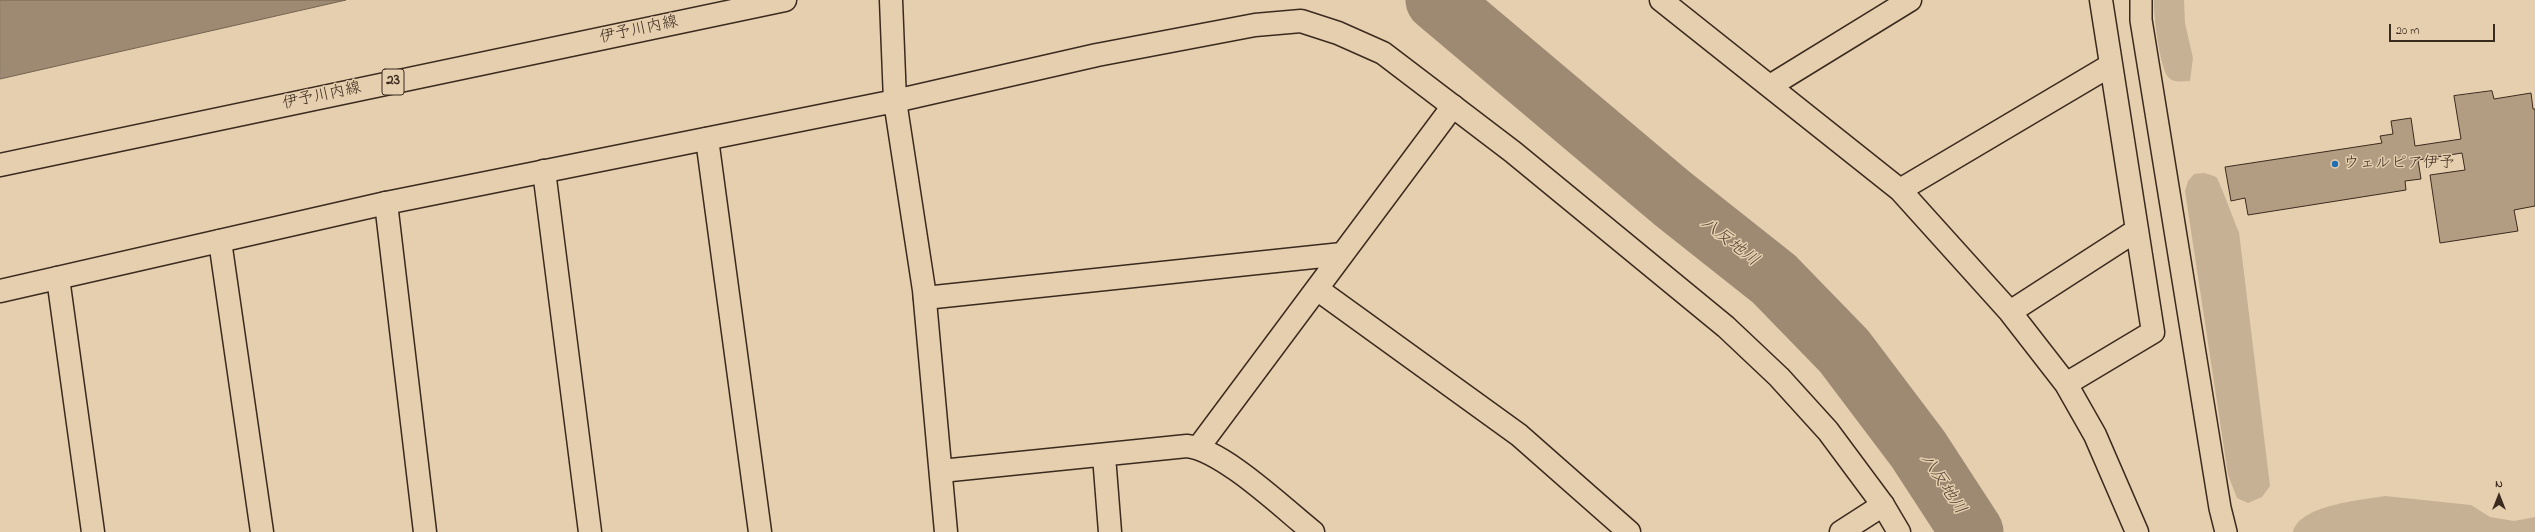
<!DOCTYPE html>
<meta charset="utf-8">
<style>
body{margin:0}
#map{position:relative;width:2535px;height:532px;overflow:hidden;background:#e6cfaf;font-family:"Indie Flower",sans-serif}
canvas{display:block}
.north{position:absolute;left:2479px;top:476px;width:40px;height:40px;-webkit-text-stroke:3px #e6cfaf;paint-order:stroke;rotate:0deg;font-size:11px;font-weight:700;line-height:16px;text-align:center;color:#3b2a1e}
.north::after{content:'';display:block;margin:auto;width:14px;height:18px;background:#3b2a1e;clip-path:polygon(50% 0,100% 100%,50% 72%,0 100%)}
.scale{position:absolute;left:2389px;top:24px;width:106px;height:18px;box-sizing:border-box;border:2px solid #3b2a1e;border-top:0;padding-left:5px;font-size:12px;line-height:14px;white-space:nowrap;color:#3b2a1e;-webkit-text-stroke:3px #e6cfaf;paint-order:stroke}
</style>
<div id="map">
<canvas width="2535" height="532"></canvas>
<div class="north">N</div>
<div class="scale">20 m</div>
</div>
<script>
const ctx = document.querySelector('canvas').getContext('2d');
ctx.lineJoin = 'round';
function fill(path, color) { ctx.fillStyle = color; ctx.fill(path, 'evenodd'); }
function stroke(path, color, width, dash) { ctx.strokeStyle = color; ctx.lineWidth = width; ctx.lineCap = dash ? 'butt' : 'round'; ctx.setLineDash(dash || []); ctx.stroke(path); }
function write(font, color, halo, rows, align = 'center') {
  ctx.font = font + ' "Indie Flower","Klee One",sans-serif'; ctx.lineWidth = 3; ctx.setLineDash([]); ctx.textBaseline = 'middle'; ctx.strokeStyle = halo; ctx.fillStyle = color; for (const [text, x, y, turn = 0] of rows) {
    ctx.save(); ctx.translate(x, y); ctx.rotate((+turn || 0) * Math.PI / 180); ctx.textAlign = isNaN(turn) ? turn : align; if (halo) ctx.strokeText(text, 0, 0); ctx.fillText(text, 0, 0); ctx.restore();
  }
}
const green = new Path2D(`
 M2154 0H2184L2185 23 2193 58 2190 81C2184 81 2174 83 2169 78 2160 71 2153 13 2154 0Z
 M2204 173C2207 174 2213 175 2216 177 2219 179 2235 224 2239 232L2270 486 2262 497 2248 503 2237 498 2228 475 2185 191 2188 181 2194 174Z
 M2385 496 2471 505 2490 517 2514 521 2535 517V532H2293C2299 505 2362 500 2385 496Z`);
const water = new Path2D(`
 M0 0H346L0 79Z`);
const river = new Path2D(`
 M1437 0 1673 199 1774 279 1844 351 1918 449 1972 532`);
const building = new Path2D(`
 M2492 91 2494 99 2531 93 2533 109H2535V206L2514 210 2518 231 2440 243 2430 175 2465 170 2462 153 2418 160 2421 179 2405 181 2406 190 2248 215 2245 198 2231 201 2225 167 2382 143 2380 136 2393 134 2391 121 2411 118 2415 146 2461 139 2454 96Z`);
const lane = new Path2D(`
 M2141 0V20L2220 508 2226 532`);
const street = new Path2D(`
 M1661 0 1900 190 2010 312 2066 384 2095 435 2137 532
 M1770 86 1910 0
 M707 139 760 532
 M544 171 590 532
 M1900 190 2111 65
 M386 203 425 532
 M220 241 262 532
 M58 278 93 532
 M1317 289 1519 435 1629 532
 M925 298 1342 254
 M2010 312 2137 230
 M2066 384 2153 332 2101 0
 M1198 448 1453 106
 M1104 456 1110 532
 M941 471 1187 446C1223 450 1283 508 1313 532
 M1841 532 1883 505`);
const secondary = new Path2D(`
 M891 0 895 101 924 290 946 532
 M0 291 386 203 895 101 1097 55 1255 25 1301 21 1338 33 1383 53 1513 152 1726 327 1779 377 1828 431 1883 505 1899 532`);
const primary = new Path2D(`
 M0 165 785 0`);
const markers = [
 [2335,164,4,"#1f6fb2"]
];
const shields = [
 [393,82,22]
];
const shieldNames = [
 ["23",393,82]
];
const streetNames = [
 ["伊予川内線",639,31,-12],
 ["伊予川内線",322,97,-12]
];
const poiNames = [
 ["ウェルピア伊予",2343,164]
];
const waterNames = [
 ["八反地川",1729,243,38],
 ["八反地川",1942,485,57]
];
fill(green, '#c7b195');
fill(water, '#9e8a73');
stroke(water, '#766451', 1);
stroke(river, '#9e8a73', 63);
fill(building, '#b29c82');
stroke(building, '#3b2a1e', 1);
stroke(lane, '#3b2a1e', 24);
stroke(street, '#3b2a1e', 25);
stroke(secondary, '#3b2a1e', 25);
stroke(primary, '#3b2a1e', 25);
stroke(lane, '#e6cfaf', 21);
stroke(street, '#e6cfaf', 22);
stroke(secondary, '#e6cfaf', 22);
stroke(primary, '#e6cfaf', 22);
for (const [x, y, r, color] of markers) { const dot = new Path2D(); dot.arc(x, y, r, 0, 2 * Math.PI); ctx.fillStyle = color; ctx.fill(dot); stroke(dot, '#e6cfaf', 1.5); }
for (const [x, y, w] of shields) { const box = new Path2D(); box.roundRect(x - w / 2, y - 13, w, 26, 3); ctx.fillStyle = '#e6cfaf'; ctx.fill(box); stroke(box, '#3b2a1e', 1); }
write('bold 15px', '#3b2a1e', null, shieldNames);
write('16px', '#3b2a1e', '#e6cfaf', streetNames);
write('16px', '#3b2a1e', '#e6cfaf', poiNames, 'left');
write('italic 17px', '#4f3d2f', '#e6cfaf', waterNames);
</script>
